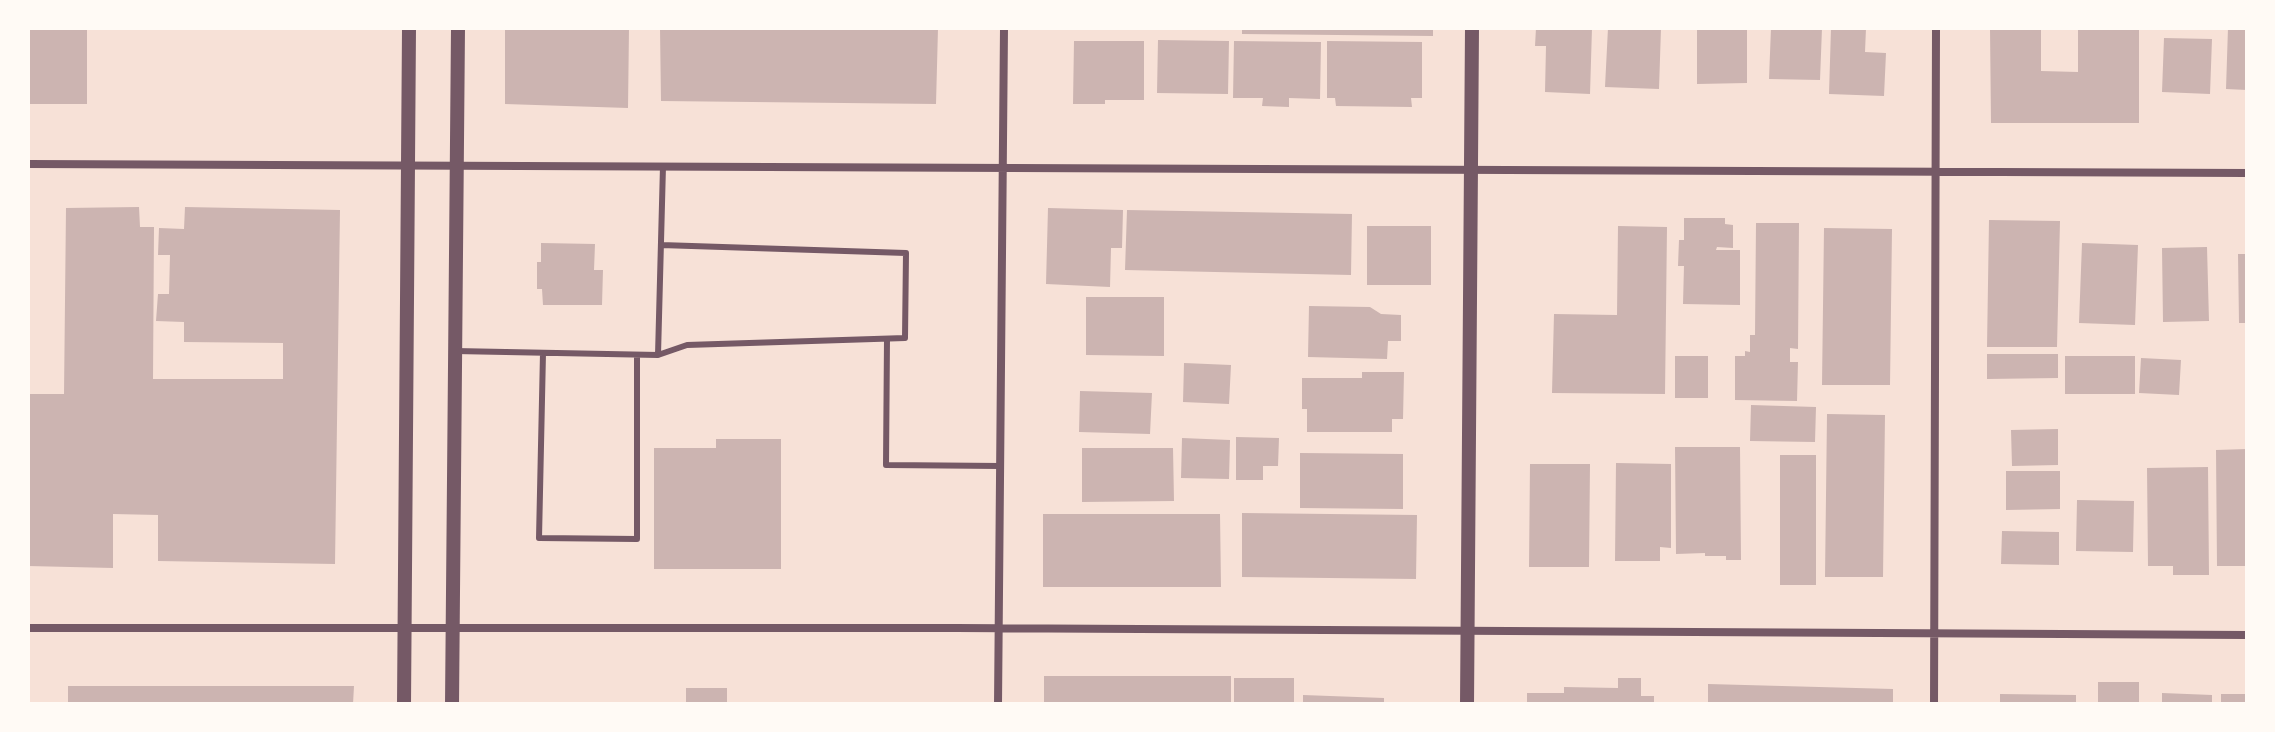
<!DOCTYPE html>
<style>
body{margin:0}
#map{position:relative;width:2275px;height:732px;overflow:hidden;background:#f7e1d7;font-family:"PT Sans Narrow",sans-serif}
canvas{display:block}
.frame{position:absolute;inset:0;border:30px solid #fffaf5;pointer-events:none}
</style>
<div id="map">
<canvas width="2275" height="732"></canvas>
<div class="frame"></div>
</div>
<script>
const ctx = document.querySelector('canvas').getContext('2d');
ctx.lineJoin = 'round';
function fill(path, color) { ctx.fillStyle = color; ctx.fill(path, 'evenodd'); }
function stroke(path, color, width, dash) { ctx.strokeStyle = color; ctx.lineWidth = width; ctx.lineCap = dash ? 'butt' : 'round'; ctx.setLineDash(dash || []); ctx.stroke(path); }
const building = new Path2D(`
 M28 28H87V104H28Z
 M505 28H629L628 108 505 104Z
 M660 28H938L936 104 661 101Z
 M1242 28H1433V36L1242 34Z
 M1536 28H1592L1590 94 1545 92 1546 46H1535Z
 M1608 28H1661L1659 89 1605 87Z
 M1697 28H1747V83L1697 84Z
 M1771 28H1822L1820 80 1769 79Z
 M1831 28H1866L1865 52 1886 53 1884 96 1829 94Z
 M1990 28H2041V71L2078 72V28H2139V123H1991Z
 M2228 28 2247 29V90L2226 89Z
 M2164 38 2212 39 2210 94 2162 92Z
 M1158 40 1229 41 1228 94 1157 93Z
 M1074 41H1144V100H1105V104H1073Z
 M1234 41 1321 42 1320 99 1289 98V107L1262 106 1263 98H1233Z
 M1327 41 1422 42V98H1411L1412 107 1336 106 1335 98H1327Z
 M139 207 140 227H154L153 379H283V343L184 342V322L156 321 158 294H169L170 255H158L159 228 184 229 185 207 340 210 335 564 158 561V515L113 514V568L28 566V394H64L66 208Z
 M1048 208 1123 210 1122 248H1111L1110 287 1046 284Z
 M1127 210 1352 214 1351 275 1125 270Z
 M1684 218H1725V224L1733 225V248L1717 247 1716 250H1740V305L1683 304 1684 266H1678L1679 240H1684Z
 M1989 220 2060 221 2057 347H1987Z
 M1756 223H1799L1798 349 1790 348V362H1798L1797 401 1735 400V356H1745V351L1750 352V335H1755Z
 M1367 226H1431V285H1367Z
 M1618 226 1667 227 1665 394 1552 393 1554 314 1617 315Z
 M1824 228 1892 229 1890 385H1822Z
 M541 243 595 244 594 270H603L602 305H543L542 289H537V262H541Z
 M2082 243 2138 245 2135 325 2079 323Z
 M2207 247 2209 321 2163 322 2162 248Z
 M2238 254H2247V323H2239Z
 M1086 297H1164V356L1086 355Z
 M1309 306 1370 307 1381 314 1401 315V341H1388L1387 359 1308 357Z
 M1987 354H2058V378L1987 379Z
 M1675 356H1708V398H1675Z
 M2065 356H2135V394H2065Z
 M2141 358 2181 360 2179 395 2139 393Z
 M1184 363 1231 365 1229 404 1183 402Z
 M1362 372H1404L1403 419H1392V432H1307V409H1302V378H1362Z
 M1080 391 1152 393 1150 434 1079 432Z
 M1751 405 1816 407 1815 442 1750 441Z
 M1827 414 1885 415 1883 577H1825Z
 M2058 429V465L2012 466 2011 430Z
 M1236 437 1279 438 1278 466H1263V480H1236Z
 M1182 438 1230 440 1229 479 1181 478Z
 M716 439H781V569H654V448H716Z
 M1675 447H1740L1741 560H1726V556H1705V553L1676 554Z
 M1082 448H1173L1174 501 1082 502Z
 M2247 449V566H2217L2216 450Z
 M1300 453 1403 454V509L1300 508Z
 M1780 455H1816V585H1780Z
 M1616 463 1671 464V548L1660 547V561H1615Z
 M1530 464H1590L1589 567H1529Z
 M2208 467 2209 575H2173V566H2148L2147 468Z
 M2006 471H2060V509L2006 510Z
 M2077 500 2134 501 2133 552 2076 551Z
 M1242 513 1417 515 1416 579 1242 577Z
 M1043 514H1220L1221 587H1043Z
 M2002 531 2059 532V565L2001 564Z
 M1044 676H1231V704H1044Z
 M1234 678H1294V704H1234Z
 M1618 678H1641V696H1654V704H1527V693H1564V687L1618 688Z
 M2098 682H2139V704H2098Z
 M1708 684 1893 689V704H1708Z
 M68 686H354L353 704H68Z
 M686 688H727V704H686Z
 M2162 693 2212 695V704H2162Z
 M2000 694 2076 695V704H2000Z
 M2221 694H2247V704H2221Z
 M1303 695 1384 698V704H1303Z`);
const service = new Path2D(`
 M887 339 886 465 1000 466
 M455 351 658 355 687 345 905 338 906 253 661 245
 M543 353 539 538 637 539V355
 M658 355 663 166`);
const minor = new Path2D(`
 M28 164 2247 173
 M28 628H956L2247 635
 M998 704 1004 28
 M1934 704 1936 28`);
const tertiary = new Path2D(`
 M404 704 409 28
 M452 704 458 28
 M1467 704 1472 28`);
fill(building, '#ccb4b1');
stroke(service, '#755966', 6);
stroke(minor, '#755966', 8);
stroke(tertiary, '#755966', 14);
</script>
